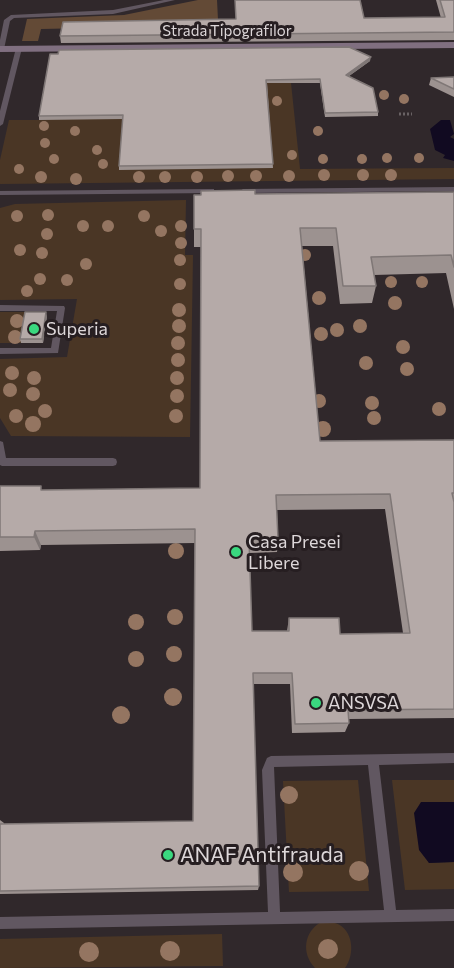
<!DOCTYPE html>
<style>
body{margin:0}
canvas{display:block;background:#30282b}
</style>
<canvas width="454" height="968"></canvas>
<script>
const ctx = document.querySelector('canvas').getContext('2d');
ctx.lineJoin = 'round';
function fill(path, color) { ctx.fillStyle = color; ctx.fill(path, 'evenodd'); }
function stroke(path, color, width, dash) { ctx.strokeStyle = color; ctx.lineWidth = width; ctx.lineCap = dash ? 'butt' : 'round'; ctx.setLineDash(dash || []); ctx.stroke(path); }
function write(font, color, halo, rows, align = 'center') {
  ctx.font = font + ' Commissioner,sans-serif'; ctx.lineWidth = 6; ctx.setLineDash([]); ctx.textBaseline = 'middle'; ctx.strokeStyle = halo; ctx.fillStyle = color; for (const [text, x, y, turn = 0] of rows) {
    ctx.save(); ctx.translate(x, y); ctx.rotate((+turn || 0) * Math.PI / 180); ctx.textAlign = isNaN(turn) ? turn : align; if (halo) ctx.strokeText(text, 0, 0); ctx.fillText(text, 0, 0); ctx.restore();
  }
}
const green = new Path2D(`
 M266 83H291L300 169 454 168V179L0 184V160L9 120H39Z
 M186 200 185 255H193L190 437 11 436 0 418V359L67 357 77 299 0 300V208L15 204Z
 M0 312H26L21 343H0Z
 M358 780 369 891 289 892 283 781Z
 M392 780H454V802H421L425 855 429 863 454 862V889L405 890Z
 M321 922C325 922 331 921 335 923 354 929 355 955 345 968H315C301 953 304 932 321 922Z
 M222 934 223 966 0 968V939Z`);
const forest = new Path2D(`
 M198 0H217L218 20H454L41 29 38 41H22L27 19 124 15Z`);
const water = new Path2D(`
 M441 120H450L454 134 450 137 454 139V161L443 158 445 155 435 150 430 129Z
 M421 802H454V862L429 863 419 850 414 813Z`);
const path = new Path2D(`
 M399 114H412`);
const lane = new Path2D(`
 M164 0H175L113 14 14 18 10 21 4 49 0 51V40L4 20 11 15 113 10Z
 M19 46 22 48 3 124 0 126V111L16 48Z
 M454 187V191L243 193 240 191 243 189Z
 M212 189H214V193L0 195V191Z
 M0 305 64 306 65 308 58 353 0 354V348H51L57 311H0Z
 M0 441 3 442 6 458H113L116 459 117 462 116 465 113 466H2L0 465Z
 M454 753V763L379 765 396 910 454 909V921L0 929V917L268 912 262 770 267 758 271 756ZM368 765 384 910 280 912 274 767Z`);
const secondary = new Path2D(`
 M454 42V48L0 52V46Z`);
const trees = [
 [384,95,5],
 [404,99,5],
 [277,101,5],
 [44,126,5],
 [75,131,5],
 [318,131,5],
 [45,143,5],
 [97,150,5],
 [292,155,5],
 [387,158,5],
 [419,158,5],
 [54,159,5],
 [323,159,5],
 [362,159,5],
 [103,164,5],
 [19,169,5],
 [324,175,6],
 [363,175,6],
 [391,175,6],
 [228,176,6],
 [256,176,6],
 [289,176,6],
 [41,177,6],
 [139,177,6],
 [165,177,6],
 [197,177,6],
 [76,179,6],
 [48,215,6],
 [17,216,6],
 [144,216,6],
 [83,226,6],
 [108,226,6],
 [181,226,6],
 [161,231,6],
 [47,234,6],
 [181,243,6],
 [20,250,6],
 [42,253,6],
 [305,255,6],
 [180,260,6],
 [86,264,6],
 [40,279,6],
 [67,280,6],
 [391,282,6],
 [422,282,6],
 [180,284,6],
 [27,291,6],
 [319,298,7],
 [395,303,7],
 [179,310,7],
 [17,321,7],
 [179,326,7],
 [360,326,7],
 [337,330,7],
 [321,334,7],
 [15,337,7],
 [178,343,7],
 [403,347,7],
 [178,360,7],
 [366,363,7],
 [407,369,7],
 [12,373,7],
 [34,378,7],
 [177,378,7],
 [10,390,7],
 [33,394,7],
 [177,396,7],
 [319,401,7],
 [372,403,7],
 [439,409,7],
 [45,411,7],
 [16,416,7],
 [176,416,7],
 [374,418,7],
 [33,424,8],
 [323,429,8],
 [176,551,8],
 [175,617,8],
 [136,622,8],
 [174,654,8],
 [136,659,8],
 [173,697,9],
 [121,715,9],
 [289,795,9],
 [359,871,10],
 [293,872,10],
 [328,949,10],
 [170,951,10],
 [89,952,10]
];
const wall = new Path2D(`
 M436 0H454V40L61 43 60 36 364 18H441Z
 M58 54 370 61 349 76 378 112V116L325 117 320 83H267L273 168 119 170V166L123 119 39 120V116Z
 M454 77V97L429 85 431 78Z
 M454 192V309L446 273 374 275 376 286 372 303 340 304 333 246H302L320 441 454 440V718L349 719V723L345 732 292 733 290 684H253L259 886 258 890 0 894V820L4 823V824L193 821 195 543 41 545 40 550 0 551V486L43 490 200 488 201 247H194V229L255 194ZM385 509 403 633 340 634 289 618 287 631H252L249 553 277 552 278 539 277 510Z
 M47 316 43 343H21L20 339Z`);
const shadedWall = new Path2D(`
 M371 57 370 61 345 79 346 75Z
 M46 312 47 316 43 343 42 339Z
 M35 531 41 545 40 550 34 537Z`);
const building = new Path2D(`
 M235 0H360L364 18 445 17 440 0H454V32L60 36 63 22 236 19Z
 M349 47 371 57 346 75 373 88 378 112 325 113 320 79 266 80 273 164 119 166 123 115 39 116 50 54H58L59 50Z
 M454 77V89L431 78Z
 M255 190V194L454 192V267L451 255 371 257 376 286H343L336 228H300L320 441 454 440V493H452L454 502V709L348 710 349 723 295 724 292 673H253L259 886 0 891V824L193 821 195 529 35 531 34 537H0V486H41V490L200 488 201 229H194V195H201V191ZM390 494 410 633 340 634 339 618H289V631H252L249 539H278L276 495Z
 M25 312H46L42 339H20Z`);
const markers = [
 [34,329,6,"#3ad87f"],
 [236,552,6,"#3ad87f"],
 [316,703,6,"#3ad87f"],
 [168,855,6,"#3ad87f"]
];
const farStreetnames = [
 ["Strada Tipografilor",227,31]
];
const poiNames = [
 ["Superia",46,329],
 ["Casa Presei",248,542],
 ["Libere",248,563],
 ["ANSVSA",328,703]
];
const nearPoinames = [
 ["ANAF Antifrauda",180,855]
];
fill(green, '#4a3625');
fill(forest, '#634a36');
fill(water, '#110a21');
stroke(path, '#696264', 3, [2, 2]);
fill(lane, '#615761');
fill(secondary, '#806f80');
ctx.fillStyle = '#947561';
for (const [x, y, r] of trees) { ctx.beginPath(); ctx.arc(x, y, r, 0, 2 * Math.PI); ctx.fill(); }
fill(wall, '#9c9290');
fill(shadedWall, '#7f7776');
fill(building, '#b5aaa8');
stroke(building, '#7f7776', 1.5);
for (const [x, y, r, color] of markers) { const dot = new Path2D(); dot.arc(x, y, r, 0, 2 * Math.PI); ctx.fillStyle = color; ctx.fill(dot); stroke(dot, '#261e21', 2); }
write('15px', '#ddd7d9', '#261e21', farStreetnames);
write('18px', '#ddd7d9', '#261e21', poiNames, 'left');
write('21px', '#ddd7d9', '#261e21', nearPoinames, 'left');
</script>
